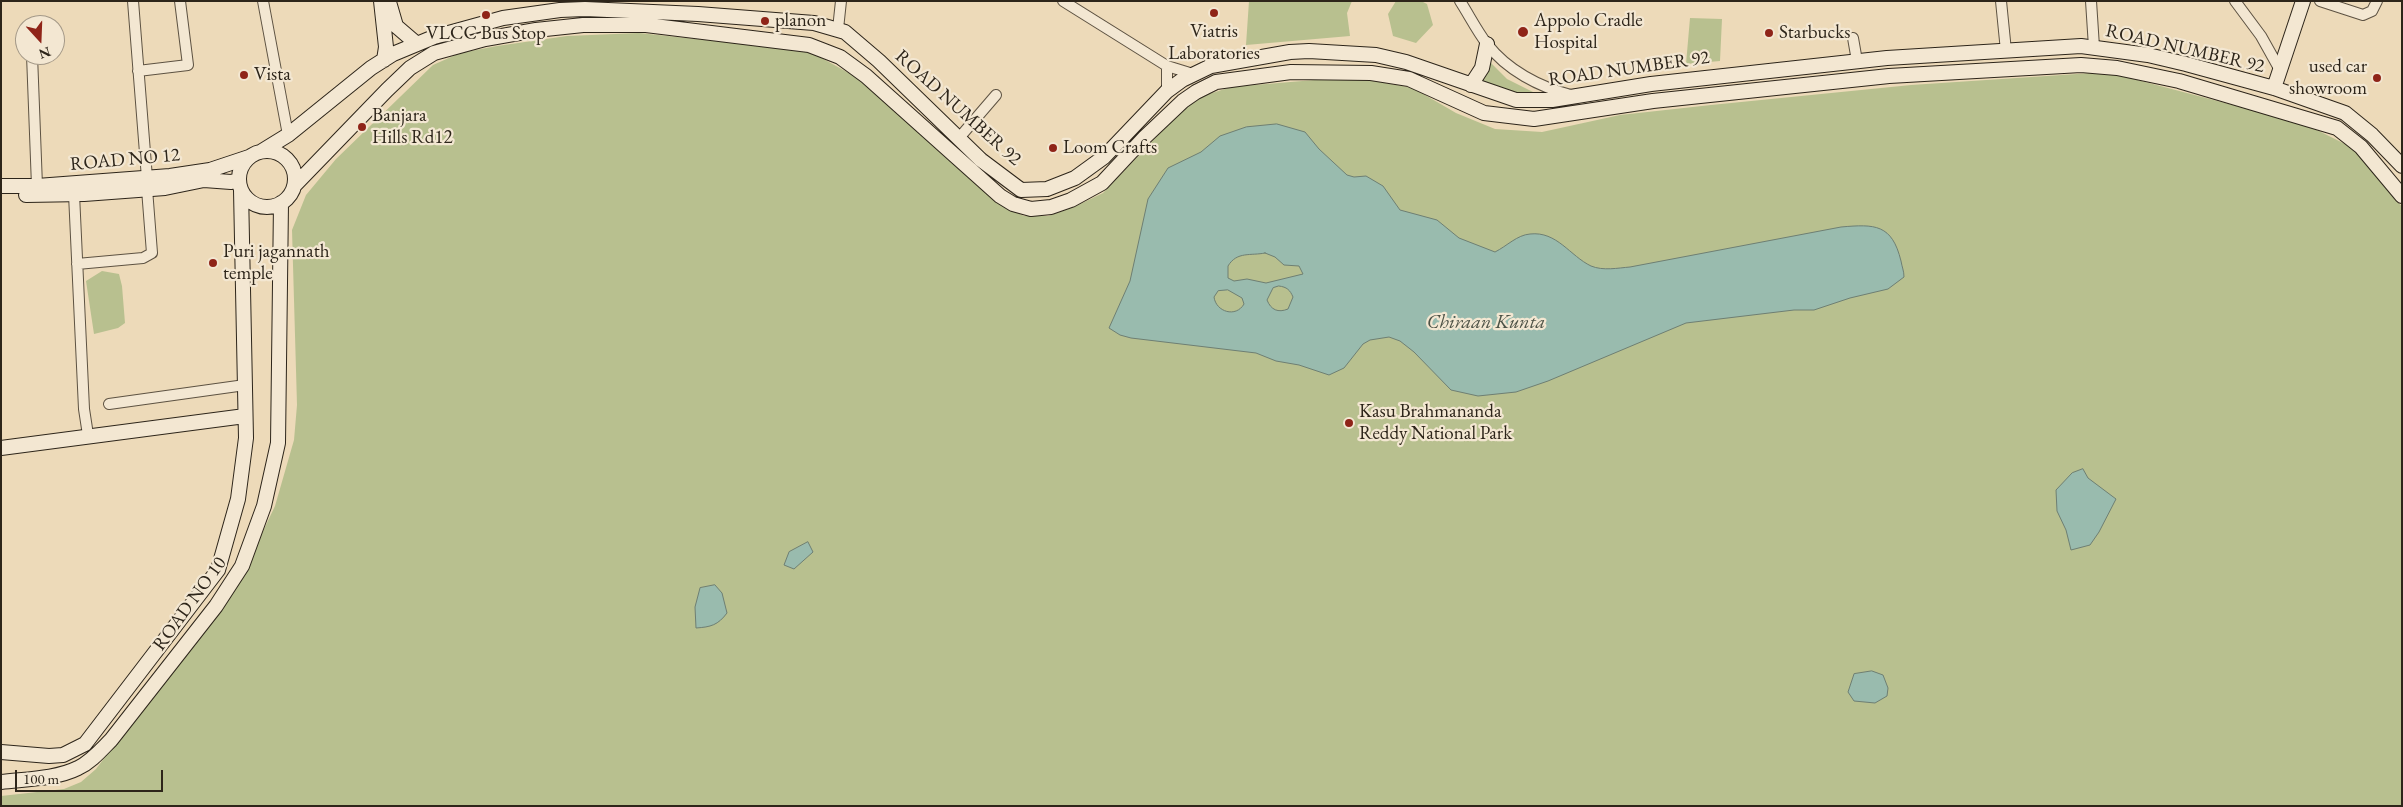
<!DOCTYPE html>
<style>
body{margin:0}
#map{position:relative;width:2403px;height:807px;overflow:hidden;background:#eddab9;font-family:"EB Garamond",serif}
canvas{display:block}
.frame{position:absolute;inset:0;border:2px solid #2d251a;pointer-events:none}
.north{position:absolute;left:15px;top:15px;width:50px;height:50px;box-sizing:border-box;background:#f3e7d2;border:1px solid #a49988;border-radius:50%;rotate:160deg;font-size:14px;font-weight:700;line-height:20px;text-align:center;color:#2d251a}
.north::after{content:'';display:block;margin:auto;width:18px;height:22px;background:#8f2418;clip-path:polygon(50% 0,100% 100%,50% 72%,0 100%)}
.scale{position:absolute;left:15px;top:770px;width:148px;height:22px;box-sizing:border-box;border:2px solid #2d251a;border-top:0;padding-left:6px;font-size:15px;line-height:18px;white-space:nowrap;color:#2d251a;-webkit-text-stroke:4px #f3e7d2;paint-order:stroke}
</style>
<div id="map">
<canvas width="2403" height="807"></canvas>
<div class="frame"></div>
<div class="north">N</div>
<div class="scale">100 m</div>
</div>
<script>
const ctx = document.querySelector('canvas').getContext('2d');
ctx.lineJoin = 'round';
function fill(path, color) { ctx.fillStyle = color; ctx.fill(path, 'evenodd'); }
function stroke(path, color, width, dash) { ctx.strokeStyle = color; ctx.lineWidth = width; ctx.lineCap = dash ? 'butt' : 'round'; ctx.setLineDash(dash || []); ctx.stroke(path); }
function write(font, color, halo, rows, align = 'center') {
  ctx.font = font + ' "EB Garamond",serif'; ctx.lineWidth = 4.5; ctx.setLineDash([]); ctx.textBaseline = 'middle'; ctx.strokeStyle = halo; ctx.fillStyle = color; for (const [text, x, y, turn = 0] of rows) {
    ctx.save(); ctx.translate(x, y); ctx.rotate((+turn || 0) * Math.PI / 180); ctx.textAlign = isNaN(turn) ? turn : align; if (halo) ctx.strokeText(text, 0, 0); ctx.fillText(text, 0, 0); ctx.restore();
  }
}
const green = new Path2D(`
 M1249 1H1352L1347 13 1350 36 1246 45Z
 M1396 1H1421L1427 4 1433 25 1416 43 1393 36 1388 14Z
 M1690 18 1722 19 1720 61 1686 64Z
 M639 33 809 51 856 77 1007 208 1024 216H1048L1074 207 1103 193 1183 109 1206 95 1231 87 1326 79 1368 80 1413 88 1456 113 1495 129 1542 132 1620 115 1711 105 1911 85 2107 72 2305 124 2353 148 2371 166 2402 207V806H1V796L64 789 81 782 96 769 241 577 275 506 294 440 297 405 292 230 306 195 336 159 433 65 460 53 497 46 567 36Z
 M1490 62 1507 79 1539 95 1501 90 1481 81Z
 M102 271 119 274 122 286 125 323 118 328 94 334 86 281Z`);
const water = new Path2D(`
 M1277 124 1305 132 1319 149 1347 175 1354 177 1366 176 1383 186 1400 210 1437 220 1459 238 1495 252C1507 246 1517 235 1530 234 1557 231 1570 256 1591 266 1603 271 1618 268 1630 267L1841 227C1875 224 1892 224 1901 261 1902 267 1904 271 1904 277L1888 289 1850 298 1814 310H1794L1686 323 1548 381 1516 392 1478 396 1451 390 1414 352 1400 341 1389 337 1370 340 1363 344 1344 368 1329 375 1299 365 1276 361 1256 353 1131 338 1120 335 1109 328 1130 281 1148 199 1168 168 1201 152 1220 136 1246 127ZM1265 253 1275 257 1284 265 1299 266 1303 274 1266 283 1247 279 1234 281 1228 278V266C1237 251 1251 256 1265 253ZM1279 286C1287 287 1290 290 1293 297L1288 309C1278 313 1271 310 1267 300L1273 288ZM1228 290 1242 298 1244 304C1236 318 1216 312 1214 297L1218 291Z
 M2083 469 2088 478 2116 499 2099 532 2090 545 2071 550 2066 530 2057 511 2056 490 2072 473Z
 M808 542 813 552 794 569 784 565 789 552Z
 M715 585 722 593 727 613C718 625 711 627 696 628L695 607 700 588Z
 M1872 671 1883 675 1888 688 1887 696 1875 703 1854 701 1848 692 1854 674Z`);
const street = new Path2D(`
 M133 1 147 178
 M263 1 288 135
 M1063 1 1167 66 1193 74
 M1460 1C1469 15 1477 31 1487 44 1507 70 1539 87 1571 95
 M2001 1 2006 51
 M2091 1 2094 47
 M2235 1 2261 36 2280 70
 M2320 1 2363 15 2372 11 2377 1
 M838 29 841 1
 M1853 38 1857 61
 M32 55 37 186
 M138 71 188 65 180 1
 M1167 91V66
 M959 138 996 95
 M74 194 84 409 88 435
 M77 264 143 258 152 253 147 189
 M109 404 245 385`);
const secondary = new Path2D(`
 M381 1 386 47 384 60
 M389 2 396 26 417 44
 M1471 85 1482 68 1487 44
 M2274 88 2303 1
 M262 151 288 135 371 68 393 54 434 37 503 18 560 10 585 9 698 14 814 23 845 32 879 61 981 160 1021 190 1047 189 1075 178 1104 157 1167 91 1182 80 1211 66 1290 52 1309 51 1376 55 1406 62 1516 100H1552L1651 84 1887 58 2081 46 2148 55 2186 64 2274 88 2345 113 2372 135 2402 166
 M239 179a28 28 0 1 1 56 0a28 28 0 1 1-56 0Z
 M295 185 387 90 410 68 434 53 485 39 536 30 583 25H646L809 45 840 57 866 76 1000 196 1013 204 1031 209 1051 207 1071 200 1102 183 1145 137 1183 101 1196 92 1216 82 1291 72 1371 73 1409 79 1484 113 1534 119 1653 101 1889 76 2081 65 2117 68 2179 81 2337 128 2361 147 2402 196
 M1 186H37L170 176 210 170 249 157
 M26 195 84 194 165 188 204 180 231 182 239 180
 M1 448 245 416
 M1 752 49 756 63 755 85 744 218 570 238 499 246 438 241 190
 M1 782C26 779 56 779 78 768 91 762 101 750 111 740L216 606 242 566 264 506 278 443 281 203`);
const markers = [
 [1214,13,5,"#8f2418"],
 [486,15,5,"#8f2418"],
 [765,21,5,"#8f2418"],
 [1523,32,6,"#8f2418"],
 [1769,33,5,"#8f2418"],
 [244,75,5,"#8f2418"],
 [2377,78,5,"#8f2418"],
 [362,127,5,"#8f2418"],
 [1053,148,5,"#8f2418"],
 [213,263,5,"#8f2418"],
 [1349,423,5,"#8f2418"]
];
const poiNames = [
 ["planon",775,21],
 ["Appolo Cradle",1534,21],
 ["Hospital",1534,43],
 ["Viatris",1214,32,"center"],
 ["Laboratories",1214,54,"center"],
 ["Starbucks",1779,33],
 ["VLCC Bus Stop",486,34,"center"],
 ["used car",2367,67,"right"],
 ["showroom",2367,89,"right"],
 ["Vista",254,75],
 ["Banjara",372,116],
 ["Hills Rd12",372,138],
 ["Loom Crafts",1063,148],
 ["Puri jagannath",223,252],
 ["temple",223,274],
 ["Kasu Brahmananda",1359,412],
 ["Reddy National Park",1359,434]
];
const streetNames = [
 ["ROAD NUMBER 92",2185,49,13],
 ["ROAD NUMBER 92",1629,69,-8],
 ["ROAD NUMBER 92",958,108,42],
 ["ROAD NO 12",125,160,-5],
 ["ROAD NO 10",190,604,-54]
];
const waterNames = [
 ["Chiraan Kunta",1486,323]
];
fill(green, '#b8c08f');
fill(water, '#99bbae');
stroke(water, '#6e7f73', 1);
stroke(street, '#5d5242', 12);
stroke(secondary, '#2d251a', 16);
stroke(street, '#f3e7d2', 10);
stroke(secondary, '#f3e7d2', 14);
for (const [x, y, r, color] of markers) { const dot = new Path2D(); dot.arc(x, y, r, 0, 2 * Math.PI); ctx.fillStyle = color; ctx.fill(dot); stroke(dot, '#f3e7d2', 2); }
write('19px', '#2d251a', '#f3e7d2', poiNames, 'left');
write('19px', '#2d251a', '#f3e7d2', streetNames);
write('italic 20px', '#4d5246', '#f3e7d2', waterNames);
</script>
